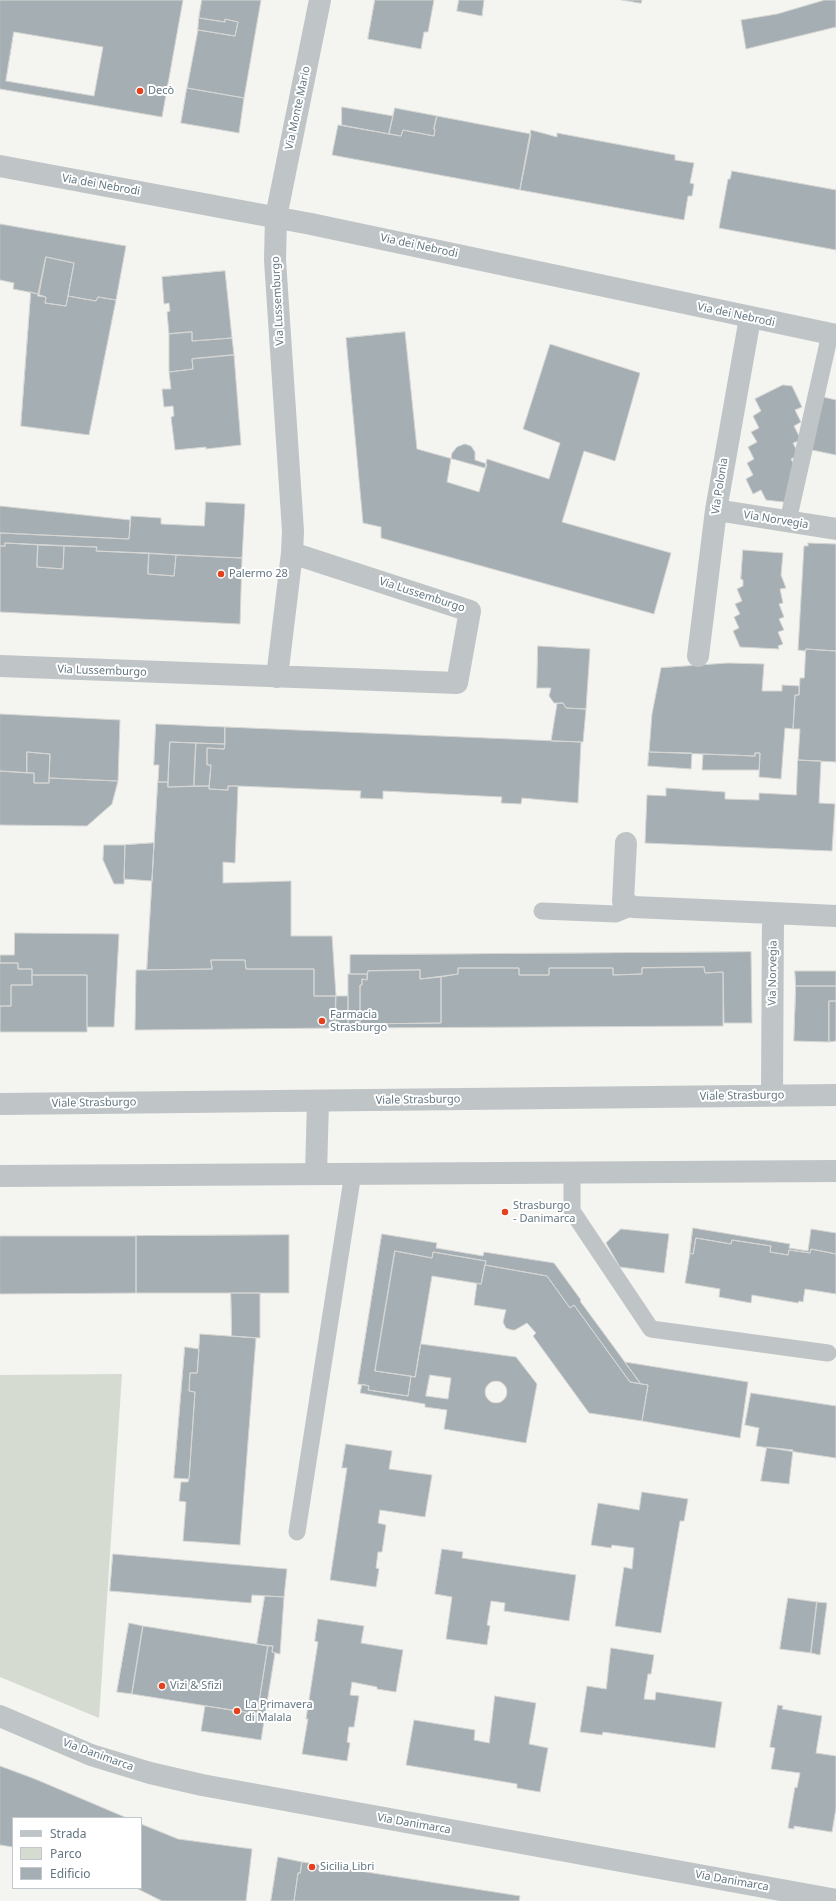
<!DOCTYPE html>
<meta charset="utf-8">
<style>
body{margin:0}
#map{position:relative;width:836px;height:1901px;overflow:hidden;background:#f4f4f0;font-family:"Noto Sans",sans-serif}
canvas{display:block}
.legend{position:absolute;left:12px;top:1817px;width:130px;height:72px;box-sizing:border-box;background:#fff;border:1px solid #c1c8cd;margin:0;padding:5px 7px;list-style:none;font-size:12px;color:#637682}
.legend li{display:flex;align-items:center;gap:8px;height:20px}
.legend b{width:20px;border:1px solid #c1c8cd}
</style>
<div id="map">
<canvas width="836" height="1901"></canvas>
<ul class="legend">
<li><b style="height:5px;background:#bfc4c6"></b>Strada</li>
<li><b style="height:11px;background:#d5dbd1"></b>Parco</li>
<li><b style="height:11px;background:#a5afb3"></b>Edificio</li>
</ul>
</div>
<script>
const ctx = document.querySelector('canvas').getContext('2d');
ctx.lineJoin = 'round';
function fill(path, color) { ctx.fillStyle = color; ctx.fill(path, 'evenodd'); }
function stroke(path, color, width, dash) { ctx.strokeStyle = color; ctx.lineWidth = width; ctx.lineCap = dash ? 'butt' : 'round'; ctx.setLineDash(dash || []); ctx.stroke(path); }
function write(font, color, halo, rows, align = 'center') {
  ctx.font = font + ' "Noto Sans",sans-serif'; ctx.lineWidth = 4; ctx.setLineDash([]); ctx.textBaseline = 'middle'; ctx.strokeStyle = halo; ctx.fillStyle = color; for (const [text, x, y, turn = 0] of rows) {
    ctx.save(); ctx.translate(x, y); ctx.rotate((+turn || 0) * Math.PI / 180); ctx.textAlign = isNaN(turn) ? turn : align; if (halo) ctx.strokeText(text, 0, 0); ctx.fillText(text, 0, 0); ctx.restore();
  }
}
const green = new Path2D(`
 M122 1374 99 1718 0 1677V1375Z`);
const building = new Path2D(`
 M0 0H183L162 117 0 89Z
 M202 0H261L244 98 187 88 198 30 235 36 238 22 225 19V22L199 18Z
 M375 0H434L428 32H424L421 49 368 39Z
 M459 0H484L482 16 457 11Z
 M622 0H642L641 3Z
 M825 0H836V27L746 49 741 20 777 14Z
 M199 18 225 22V19L238 22 235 36 198 30Z
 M14 32 103 47 94 96 6 81Z
 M187 88 244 98 239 133 181 123Z
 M342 107 393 116 389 134 342 125Z
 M395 108 437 116 434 129H435L434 136 403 130 401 136 389 134Z
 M437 116 531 134 520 190 332 155 338 125 401 136 403 130 434 136 435 129H434Z
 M531 130 557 137V133L675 155V160L694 163 690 183 694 184 692 196H688L684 220 520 190Z
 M732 171 836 190V250L719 228 728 179H730Z
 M0 224 126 246 116 300 98 297 96 301 68 296 74 263 46 257 39 294 13 289 14 283 0 280Z
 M46 257 74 263 66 306 45 303 46 297 38 296Z
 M225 271 232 338 192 341V332L169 334 167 312 170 311 169 303 164 304 162 277Z
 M31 292 46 297 45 303 66 306 68 296 96 301 98 297 116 300 89 435 21 426Z
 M192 332V341L232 338 234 355 192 359 193 369 169 372V334Z
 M405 332 417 449 485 468 487 459 549 479 560 443 523 429 550 344 640 373 615 461 584 451 562 522 671 553 654 614 381 538V527L363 523 346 338Z
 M234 355 241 445 206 449V447L175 450 171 417 174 416 173 406 164 407 162 389H171L169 372 193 369 192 359Z
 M783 385 792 386 802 407 795 410 801 422 794 426 801 440 793 443 799 455 791 459 797 470 790 474 795 483 792 503 766 500 761 490 753 494 746 479 753 475 747 463 754 459 748 447 757 442 751 432 759 428 753 416 761 411 755 399Z
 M823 397 836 400V455L812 450Z
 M465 444 471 446 475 452V460L487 464 479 492 447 482 452 453 457 447Z
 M206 502 245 504 242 558 96 551 97 547 5 543V546H0V533L129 539 131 516 161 518V524L204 526Z
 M0 506 130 520 129 539 0 533Z
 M5 543 38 545 37 567 63 569 64 546 97 547 96 551 149 553 148 574 174 576 176 555 242 558 240 624 0 612V546H5Z
 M808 543 836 544V651L806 649V651L798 650 804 546H808Z
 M38 545 64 546 63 569 37 567Z
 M743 550 783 553 781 575 786 588 780 589 783 603 779 604 784 617 779 619 784 630 778 632 783 644 778 646 779 649 740 647 733 631 739 628 734 617 740 614 735 604 742 601 737 589 743 586V580L741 579Z
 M149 553 176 555 174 576 148 574Z
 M538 646 590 649 586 709 566 708 563 703H554L549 696 551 688H537Z
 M806 649 836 651V762L798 760 800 729H793L795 695H799L800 678H804Z
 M728 663 764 664 762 691H782V685L799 686V695H795L793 729 785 728 781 779 759 777 760 753H755V756L649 752 652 714 661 668Z
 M563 703 566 708 586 709 583 742 551 741 557 704Z
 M0 714 120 720 118 781 49 778 50 754 27 752V773L0 771Z
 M156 724 225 727V744L170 742 168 782H158L159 765H154Z
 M225 727 581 742 578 803 522 798 521 804 501 803 502 797 383 791V799L360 798 361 791 238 786H228V790L209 789 211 765H207V748L224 749Z
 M170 742 196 743 194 786 168 787Z
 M196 743 225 744 224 749 207 748V765H211L209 786H194Z
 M27 752 50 754 49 783H34V773H27Z
 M649 752 692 753 691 769 648 766Z
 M755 753H760L759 770H702L703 754 755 756Z
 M798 760 821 761 819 803 835 804 832 851 645 843 647 795 666 796V788L725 792V799L759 800V793L796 795Z
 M0 771 34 773V783H49V778L118 781 112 804 87 826 0 825Z
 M158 782H168V787L209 786V789L228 790V786H238L235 863 223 862V883L291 881V936H332L336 996H314V969H246L245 960H211L212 969 147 970Z
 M154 843 152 881 124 879 125 845Z
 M104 845H125L124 884H114L103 860Z
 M15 933 119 934 114 1027H87V975H32V969H18V963H0V955H14Z
 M751 952 752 1023H724L723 972 705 973 704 967 642 968V974L613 975V968H549V975H519V968H458V974L420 979V970L368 971 367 974H350V955Z
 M211 960H245L246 969H314V996H336L335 1028 135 1030 136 970 212 969Z
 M0 963H18V969H32V985H11V1006H0Z
 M704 967 705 973 723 972V1026L348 1028V974H367V980L362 979V985H360V1024L441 1023V977L458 974V968H519V975H549V968H613V975L642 974V968Z
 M420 970V979L441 977V1023L360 1024V985H362V979L367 980 368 971Z
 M795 971H836V986H796Z
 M32 975H87V1032H0V1006H11V985H32Z
 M796 986H836V1001H829V1042L794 1041Z
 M336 996H348V1028H335Z
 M829 1001H836V1041L829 1042Z
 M693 1228 790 1244 789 1248 808 1251 811 1229 836 1233V1254L811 1249 810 1253 789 1250 788 1255 770 1252 771 1246 732 1240 731 1244 696 1238 693 1254 690 1253Z
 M621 1229 669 1234 664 1273 620 1267 606 1243Z
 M382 1234 437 1243 436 1248 483 1256 484 1252 554 1263 581 1300 580 1301 641 1384 630 1382 574 1305 570 1308 547 1276 485 1265 486 1261 433 1252 432 1258 395 1251 375 1371 411 1376 408 1396 368 1390 369 1386 358 1384Z
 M289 1235V1293H136V1236Z
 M0 1236H136V1293L0 1294Z
 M696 1238 731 1244 732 1240 771 1246 770 1252 788 1255 789 1250 810 1253 811 1249 836 1254V1294L805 1289 803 1302 799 1301 798 1303 752 1295 751 1303 719 1297 720 1289 685 1283 690 1253 693 1254Z
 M395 1251 432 1258 433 1252 486 1261 481 1284 432 1276 415 1377 375 1371Z
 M485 1265 547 1276 570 1308 574 1305 630 1382 648 1385 642 1421 589 1413 533 1336 536 1333 527 1323 515 1330H512L506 1328 503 1322 506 1310 474 1305 477 1283 481 1284Z
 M231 1293H260V1338L232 1336Z
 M200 1334 256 1338 240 1545 183 1541 186 1502 179 1501 181 1482H188L189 1479 195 1392 189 1391 190 1373H197Z
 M421 1344 516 1357 537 1384 526 1443 444 1429 447 1410 425 1407V1404L360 1393 362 1384 369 1386 368 1390 408 1396 411 1376 415 1377Z
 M185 1347 199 1349 197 1373H190L189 1391 195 1392 189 1479 174 1478Z
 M625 1362 748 1382 740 1438 642 1421 648 1385 641 1384Z
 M430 1375 451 1378 448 1399 426 1396Z
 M485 1392a11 11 0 1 1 22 0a11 11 0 1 1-22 0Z
 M751 1393 836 1406V1458L756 1446 759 1428 745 1425Z
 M346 1444 392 1451 389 1469 432 1475 425 1517 380 1510 378 1523 386 1525 382 1552H378L376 1568 379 1569 376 1587 330 1580 347 1468H342Z
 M767 1447 793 1450 789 1484 761 1481Z
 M642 1492 688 1499 684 1521H680L661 1633 615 1626 624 1567 632 1569 634 1548 612 1545 611 1548 591 1545 598 1503 639 1510Z
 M442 1549 463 1552 462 1558 576 1575 569 1621 504 1611 505 1603 491 1601 487 1625 490 1626 487 1645 446 1639 452 1597 435 1594Z
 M113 1554 287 1569 284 1597 252 1595 251 1603 110 1591Z
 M265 1596 284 1597 280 1654 272 1652 273 1646 257 1644Z
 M788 1598 817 1602 811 1653 780 1649Z
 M817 1602 827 1603 820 1655 811 1653Z
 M318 1619 364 1626 361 1643 403 1650 396 1692 377 1689V1687L352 1682 350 1695 359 1696 354 1727H349L347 1742 350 1743 347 1761 302 1754 308 1719H306L318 1642 315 1641Z
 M129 1623 143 1626 132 1694 117 1692Z
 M143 1626 268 1646 257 1714 132 1694Z
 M268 1646H273L272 1652 275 1653 261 1740 201 1731 205 1706 257 1714Z
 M611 1648 654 1655 651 1674H648L644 1699 655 1700 656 1692 722 1702 715 1748 603 1732 602 1735 580 1732 587 1686 606 1689Z
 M495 1696 536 1703 529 1744 548 1748 540 1792 517 1788V1784L406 1765 414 1720 475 1730 474 1740 489 1743Z
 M778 1705 783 1706 782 1709 822 1716 816 1753 836 1756V1808L832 1832 794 1826V1829L788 1828 795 1787 797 1788 800 1773 771 1769 775 1748 770 1747Z
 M0 1766 35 1779 127 1818H13V1847L0 1845Z
 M141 1824 178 1839 252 1849 246 1901H162L136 1888H141Z
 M278 1857 302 1862 300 1873H298L294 1901H271Z
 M302 1862 520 1896 519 1901H294L298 1873H300Z`);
const service = new Path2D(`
 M788 521 830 334
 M542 911 616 914 633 907
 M572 1172V1211L651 1329 828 1353
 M297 1532 353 1173`);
const minor = new Path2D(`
 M0 166 311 224 836 335
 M716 510 836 529
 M698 656 716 510 750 318
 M0 666 457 683 470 611 292 553 293 531 275 260 276 217 320 0
 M277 677 292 553
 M626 843 623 901 633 907 773 913
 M772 1095 773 913 836 916
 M0 1104 836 1095
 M316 1174 318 1101
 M0 1716 91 1755 150 1773 202 1785 836 1900`);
const tertiary = new Path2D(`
 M0 1176 836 1171`);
const markers = [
 [140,91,4,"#e5411f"],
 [221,574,4,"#e5411f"],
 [322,1021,4,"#e5411f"],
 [505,1212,4,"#e5411f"],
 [162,1686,4,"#e5411f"],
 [237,1711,4,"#e5411f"],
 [312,1867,4,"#e5411f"]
];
const poiNames = [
 ["Decò",148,91],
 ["Palermo 28",229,574],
 ["Farmacia",330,1015],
 ["Strasburgo",330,1028],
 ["Strasburgo",513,1206],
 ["- Danimarca",513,1219],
 ["Vizi & Sfizi",170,1686],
 ["La Primavera",245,1705],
 ["di Malala",245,1718],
 ["Sicilia Libri",320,1867]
];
const streetNames = [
 ["Via Monte Mario",298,108,-78],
 ["Via dei Nebrodi",101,185,10],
 ["Via dei Nebrodi",419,246,12],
 ["Via Lussemburgo",278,301,-93],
 ["Via dei Nebrodi",736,315,12],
 ["Via Polonia",720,486,-81],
 ["Via Norvegia",776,520,9],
 ["Via Lussemburgo",422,595,18],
 ["Via Lussemburgo",102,671,2],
 ["Via Norvegia",773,973,-89],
 ["Viale Strasburgo",742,1096,-1],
 ["Viale Strasburgo",418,1100,-1],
 ["Viale Strasburgo",94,1103,-1],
 ["Via Danimarca",98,1755,20],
 ["Via Danimarca",414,1824,10],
 ["Via Danimarca",732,1881,10]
];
fill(green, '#d5dbd1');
fill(building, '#a5afb3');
stroke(building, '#d5d5d3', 1);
stroke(service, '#bfc4c6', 17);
stroke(minor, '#bfc4c6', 22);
stroke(tertiary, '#bfc4c6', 22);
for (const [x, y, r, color] of markers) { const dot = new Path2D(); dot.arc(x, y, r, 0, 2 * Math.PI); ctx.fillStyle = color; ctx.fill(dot); stroke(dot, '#fff', 1.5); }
write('11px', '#637682', '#fff', poiNames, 'left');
write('11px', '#637682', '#fff', streetNames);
</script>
